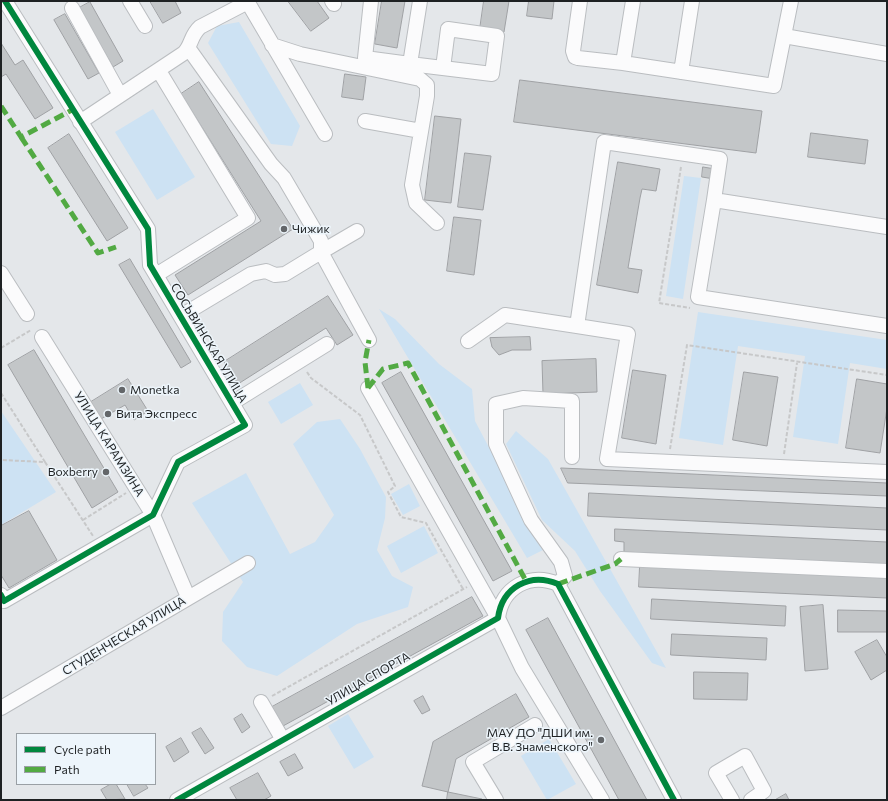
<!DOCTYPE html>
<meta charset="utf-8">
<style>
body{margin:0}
#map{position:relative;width:888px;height:801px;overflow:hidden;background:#e4e7ea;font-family:Commissioner,sans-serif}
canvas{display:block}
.frame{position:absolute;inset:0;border:2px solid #1e2123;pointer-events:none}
.legend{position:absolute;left:16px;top:733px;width:140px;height:52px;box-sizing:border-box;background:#edf5fb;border:1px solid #9aa0a5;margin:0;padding:5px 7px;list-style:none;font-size:12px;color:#1e2123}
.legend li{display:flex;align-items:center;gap:8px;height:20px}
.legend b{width:20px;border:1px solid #9aa0a5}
</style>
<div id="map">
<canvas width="888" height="801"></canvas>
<div class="frame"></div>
<ul class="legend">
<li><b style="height:5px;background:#00873e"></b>Cycle path</li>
<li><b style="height:5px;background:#52aa43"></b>Path</li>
</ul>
</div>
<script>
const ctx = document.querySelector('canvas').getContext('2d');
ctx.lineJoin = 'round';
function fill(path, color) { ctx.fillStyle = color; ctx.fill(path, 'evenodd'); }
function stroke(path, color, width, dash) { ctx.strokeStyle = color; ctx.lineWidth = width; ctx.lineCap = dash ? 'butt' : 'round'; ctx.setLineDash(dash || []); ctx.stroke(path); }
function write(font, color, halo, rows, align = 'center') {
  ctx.font = font + ' Commissioner,sans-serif'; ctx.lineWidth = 3; ctx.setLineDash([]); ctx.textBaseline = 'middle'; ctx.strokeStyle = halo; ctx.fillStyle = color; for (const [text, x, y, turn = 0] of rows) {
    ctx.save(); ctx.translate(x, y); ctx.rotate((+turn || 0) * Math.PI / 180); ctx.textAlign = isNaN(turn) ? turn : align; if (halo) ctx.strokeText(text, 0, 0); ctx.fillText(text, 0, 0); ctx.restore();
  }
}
const green = new Path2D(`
 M239 22 300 126 292 146 271 144 208 43 217 26Z
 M153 109 195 177 157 200 115 132Z
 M684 176 701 178 683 299 666 296Z
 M379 309 395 319 439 364 472 389 475 421 543 550 527 558Z
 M698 312 887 340V369L850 363 838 444 793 437 805 356 738 346 723 445 679 438Z
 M300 383 313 405 281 424 268 402Z
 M1 411 56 492 1 525Z
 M340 419 360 449 386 497 385 518 377 550 392 576 413 587 408 607 357 624 277 676 247 667 222 641 223 612 243 582 192 503 246 473 290 554 315 542 334 515 293 444 317 422Z
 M516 431 548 459 666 668 652 663 600 591 575 551 542 520 506 444Z
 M409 484 420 506 403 515 391 494Z
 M424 526 438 553 401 573 387 546Z
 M348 714 374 757 354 769 328 726Z
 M549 739 576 784 547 800 521 756Z`);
const building = new Path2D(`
 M150 1H175L181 13 163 23Z
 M288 1H317L329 18 311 31Z
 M382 1H405L397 48 375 44Z
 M484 1H509L504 32 480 29Z
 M529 1H554L552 19 527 16Z
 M90 2 123 61 113 67 79 8Z
 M65 14 99 73 88 79 54 20Z
 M1 43 15 65 23 60 53 108 35 119 6 74 1 77Z
 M345 74 366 77 363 100 342 97Z
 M520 80 762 111 756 153 514 122Z
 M199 82 293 229 188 295 175 275 261 221 181 94Z
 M435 116 461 119 451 203 425 200Z
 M811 133 868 140 865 164 808 157Z
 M69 134 128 228 107 241 48 148Z
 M465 153 491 156 483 210 458 207Z
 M618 162 660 169 656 191 642 189 640 198 628 268 642 270 638 293 597 285Z
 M703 167 715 169 714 179 702 177Z
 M454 217 481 220 474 275 447 271Z
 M130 259 191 362 181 368 119 265Z
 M328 296 353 335 337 345 326 328 238 384 224 362Z
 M530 337 531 350H512L499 355 492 347 490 338Z
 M34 350 118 492 92 508 8 365Z
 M596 359 597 392 543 394 542 361Z
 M633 370 666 375 656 444 622 438Z
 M401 372 512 571 493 581 382 383Z
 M744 372 778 377 767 446 733 440Z
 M128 379 148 411 134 420 125 405 101 419 91 402Z
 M857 379 887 384V408L880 453 846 448Z
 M561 468 887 483V496L568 483Z
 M589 493 887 508V530L588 516Z
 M29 511 57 560 9 588 1 575V526Z
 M615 529 887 542V564L624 552V542L615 541Z
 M640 566 887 578V598L639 587Z
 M472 597 483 616 283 726 272 707Z
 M652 599 786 606 785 626 651 619Z
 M823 605 828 669 805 671 800 607Z
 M838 610 887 611V632H838Z
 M548 618 647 800H619L526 630Z
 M672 634 767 638 766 660 671 655Z
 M877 640 887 657V670L871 680 855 652Z
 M694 672 748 673 747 700 694 699Z
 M516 694 529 717 456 759 448 792 422 786 433 742Z
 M423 696 430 710 422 714 414 701Z
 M242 714 250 727 242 733 234 719Z
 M201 728 214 748 205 754 192 733Z
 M181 738 189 752 174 762 166 747Z
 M295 754 303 768 288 776 280 762Z
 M258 773 271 796 264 800H237L230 788Z
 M111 784H116L125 799 107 800 101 790Z
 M127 784H145L148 788 134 796Z
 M448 792 482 799 481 800H447Z
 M786 794 789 800H775Z`);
const path = new Path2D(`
 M681 167 659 303 690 308
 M1 348 31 330
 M307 372 311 378 360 415 395 486 388 492 401 517 426 523 463 589
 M1 393 45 462 1 460
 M670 449 687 345 887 375
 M784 454 797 363
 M45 462 93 536
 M83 520 126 493
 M272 696 467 587`);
const minor = new Path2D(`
 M130 1 145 26
 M247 1 325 134
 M332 1 334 4
 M371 1 365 58 410 64 420 1
 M580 1 573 51 575 57 578 58 623 63 774 86 784 36 887 54
 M72 8 120 95
 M784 36 791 1
 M272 45 300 54 420 79 427 85V96L412 185 416 203 437 223
 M623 63 633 1
 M410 64 492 74 497 36 448 29 443 68
 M681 72 692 1
 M365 121 421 131
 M80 122 184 53C192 45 190 36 200 27L248 2
 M714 200 720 159 604 142 577 326 628 334 607 459 887 472
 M887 227 714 200 698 297 887 326
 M357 231 321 252 369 340
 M1 273 27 314
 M156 275 248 218 159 71
 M181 316 251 274 266 271 275 275 285 274 321 252V241L284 178 271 164 189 49
 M42 337 153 515 188 597
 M468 341 505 315 577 326
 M368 388 498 618 522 668 602 800
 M232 403 327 344
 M621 559 887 571
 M558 584 565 576 561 562 531 520 496 444V404L523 398 572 401V457
 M558 584 674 800
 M1 595 4 601 153 515 178 462 245 425 150 265 148 229 5 1
 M261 702 283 740
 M1 708 248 563
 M177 800 498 618C502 587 530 572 558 584
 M496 800 473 762 535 725
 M732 800 716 773 745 756 764 791 751 800`);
const quiet = new Path2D(`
 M1 106 21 137 72 110
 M21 137 98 253 116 247
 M368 388 383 369 408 363 526 581
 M368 388 365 362 369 340
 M558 584 615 564 621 559`);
const cycleway = new Path2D(`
 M1 595 4 601 153 515 178 462 245 425 150 265 148 229 5 1
 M177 800 498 618C502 587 530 572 558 584L674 800`);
const markers = [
 [284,229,4,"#636669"],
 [122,390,4,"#636669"],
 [108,414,4,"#636669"],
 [106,472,4,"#636669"],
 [601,740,4,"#636669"]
];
const poiNames = [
 ["Чижик",292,229],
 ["Monetka",130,390],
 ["Вита Экспресс",116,414],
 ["Boxberry",98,472,"right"],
 ["МАУ ДО \"ДШИ им.",593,733,"right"],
 ["В.В. Знаменского\"",593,747,"right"]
];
const streetNames = [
 ["СОСЬВИНСКАЯ УЛИЦА",209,343,59],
 ["УЛИЦА КАРАМЗИНА",109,444,58],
 ["СТУДЕНЧЕСКАЯ УЛИЦА",124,636,-31],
 ["УЛИЦА СПОРТА",368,679,-30]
];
fill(green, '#cde2f3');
fill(building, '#c3c6c8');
stroke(building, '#9fa1a4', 1);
stroke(minor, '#babdc0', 16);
stroke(path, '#c7c8c9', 2, [4, 2]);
stroke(minor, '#fbfbfc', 14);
stroke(quiet, '#52aa43', 5, [10, 5]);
stroke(cycleway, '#00873e', 6);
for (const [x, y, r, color] of markers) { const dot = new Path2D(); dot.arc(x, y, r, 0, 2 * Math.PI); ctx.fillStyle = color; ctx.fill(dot); stroke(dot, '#edf5fb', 1.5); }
write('12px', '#1e2123', '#edf5fb', poiNames, 'left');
write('12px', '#1e2123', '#edf5fb', streetNames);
</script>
